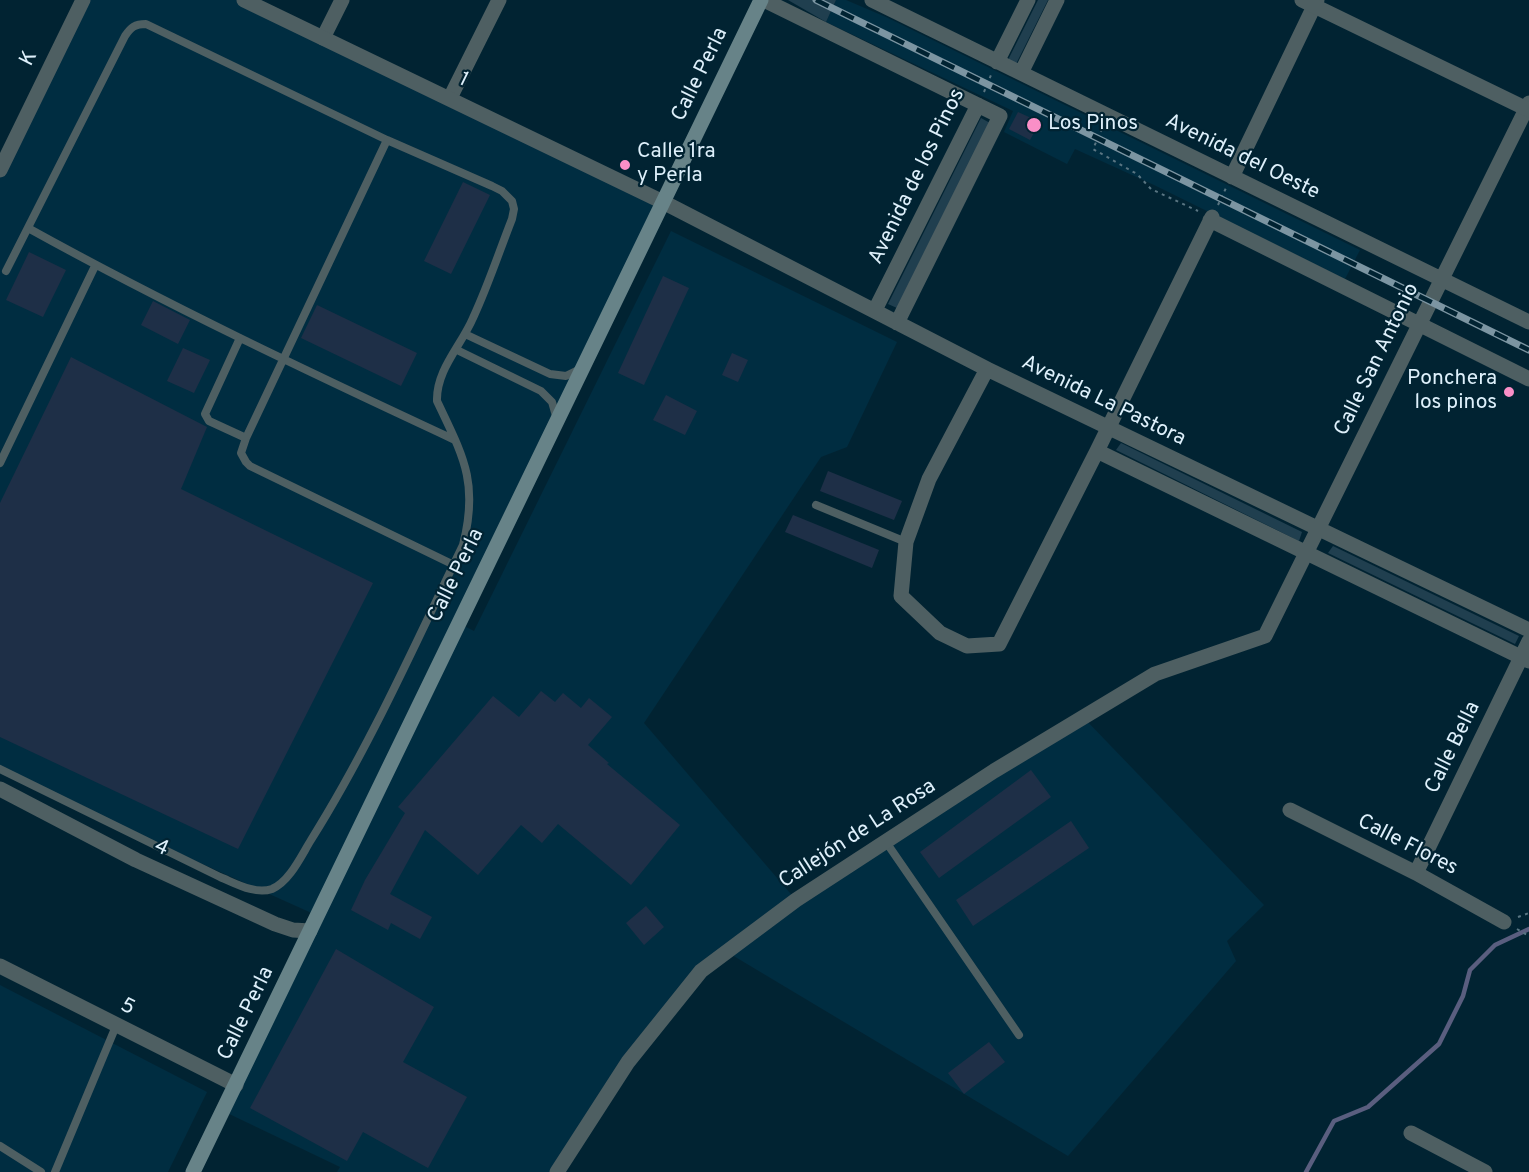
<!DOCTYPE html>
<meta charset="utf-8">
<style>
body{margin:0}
canvas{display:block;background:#012332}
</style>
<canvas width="1529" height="1172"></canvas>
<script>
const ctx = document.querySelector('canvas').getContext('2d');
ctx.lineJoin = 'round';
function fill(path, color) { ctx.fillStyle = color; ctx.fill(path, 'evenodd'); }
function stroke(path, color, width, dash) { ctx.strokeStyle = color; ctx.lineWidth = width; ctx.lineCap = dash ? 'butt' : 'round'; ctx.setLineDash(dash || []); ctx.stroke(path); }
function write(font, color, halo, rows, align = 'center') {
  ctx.font = font + ' Overpass,sans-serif'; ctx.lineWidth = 4.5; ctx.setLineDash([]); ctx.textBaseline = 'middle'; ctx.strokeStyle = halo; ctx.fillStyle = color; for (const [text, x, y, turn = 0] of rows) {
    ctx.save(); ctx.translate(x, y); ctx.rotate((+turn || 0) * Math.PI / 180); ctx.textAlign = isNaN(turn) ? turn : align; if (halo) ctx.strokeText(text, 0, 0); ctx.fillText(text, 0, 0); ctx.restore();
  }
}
const built = new Path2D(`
 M83 0H244L663 202 458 623 474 631 671 231 897 342 847 447 821 457 644 723 796 900 1083 717 1264 905 1227 941 1236 961 1068 1156 727 952 701 971 557 1172H337L340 1167 223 1111 316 915 0 773V170Z
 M836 0H846L886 17 1360 250 1345 279 1154 185 1075 149 1067 164 1004 132 1013 111 826 22Z
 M0 985 207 1092 168 1172H0Z`);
const green = new Path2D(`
 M788 0H836L826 22Z
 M1038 0H1048L1016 64 1008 60Z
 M981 118 990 123 897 308 888 304Z
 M1121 443 1302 532 1299 541 1116 450Z
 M1333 546 1519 636 1515 644 1328 553Z`);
const stream = new Path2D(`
 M1306 1172 1334 1121 1368 1107 1439 1044 1463 996 1470 970 1495 945 1529 929`);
const building = new Path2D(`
 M1018 112 1040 122 1030 140 1009 129Z
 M463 182 490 195 451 274 424 261Z
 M29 252 66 270 43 317 6 300Z
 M663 276 689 288 644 385 618 373Z
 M153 301 190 320 178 344 141 325Z
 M317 305 417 353 401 386 301 338Z
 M183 348 210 360 194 393 167 381Z
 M732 353 748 360 738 382 722 375Z
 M71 357 207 427 181 489 373 583 238 849 0 737V503Z
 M666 395 697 411 685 435 653 420Z
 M828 471 902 501 894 520 820 491Z
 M793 515 879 550 872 568 785 532Z
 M541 691 555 702 563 693 581 708 589 698 612 717 588 745 609 763 607 764 680 825 631 885 558 824 542 843 521 825 478 875 425 830 390 894 432 917 420 939 391 923 388 930 351 910 365 880 405 813 398 807 493 696 519 717Z
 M1031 770 1051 797 939 878 920 852Z
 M1071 821 1089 848 973 926 956 900Z
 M646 906 664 927 644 945 626 923Z
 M336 949 434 1007 403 1062 467 1097 428 1168 363 1132 347 1161 250 1108Z
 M989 1042 1005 1062 964 1094 948 1073Z`);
const path = new Path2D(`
 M984 92 991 75
 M1102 129 1093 149 1137 174 1151 189 1198 211
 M1218 205 1226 188
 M1518 917 1529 913
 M1517 929 1529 936`);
const service = new Path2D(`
 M387 140 246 438 241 453 246 462 250 466 454 565
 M28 228C167 305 311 373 455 440
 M465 334 550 374 566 376 578 370
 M240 338 205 414 209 421 246 438
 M457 350 541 391 552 402 556 416
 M0 463 95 266
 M816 505 906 542
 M0 769 220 877C235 883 255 895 272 889 290 881 301 856 311 840 370 746 415 644 463 545 479 482 463 456 437 401 436 370 461 346 473 318 488 286 499 252 512 219L514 209 512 201 502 191 492 186 387 140 146 24C135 24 131 27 125 36L6 271
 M886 842 1019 1035
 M0 1146 41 1172
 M55 1172 116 1026`);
const minor = new Path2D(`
 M764 0 1000 116 897 323
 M872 0 1529 322
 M323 38 342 0
 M997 62 1028 0
 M1021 73 1057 0
 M450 98 499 0
 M0 170 83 0
 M1232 177 1317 0
 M663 202 987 369 1529 630
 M1210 220 1529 379
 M875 310 978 105
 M987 369 929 479 906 542 901 596 940 633 967 646 999 644 1097 451 1212 217
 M1097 451 1529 661
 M0 789 136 860 275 924 293 930 310 931
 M1290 810 1416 873 1504 922
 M1416 873 1529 641
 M0 966 236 1085
 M1411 1133 1485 1172
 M557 1172 628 1062 701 971 796 900 994 771 1155 674 1265 636 1529 103`);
const tertiary = new Path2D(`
 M244 0 663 202
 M1302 0 1529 110`);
const secondary = new Path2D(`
 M193 1172 761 0`);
const rail = new Path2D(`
 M816 0 1529 350`);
const markers = [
 [1034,125,8,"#fa8fc7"],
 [625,165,6,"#fa8fc7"],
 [1509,392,6,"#fa8fc7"]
];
const streetNames = [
 ["K",30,59,-63],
 ["Calle Perla",701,75,-64],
 ["1",463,81,26],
 ["Avenida del Oeste",1242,158,26],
 ["Avenida de los Pinos",918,177,-64],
 ["Calle San Antonio",1378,360,-64],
 ["Avenida La Pastora",1103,402,26],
 ["Calle Perla",457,576,-64],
 ["Calle Bella",1454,748,-64],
 ["Callejón de La Rosa",858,835,-33],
 ["Calle Flores",1407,846,27],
 ["4",161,849,25],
 ["5",127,1008,27],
 ["Calle Perla",247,1014,-64]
];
const poiNames = [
 ["Los Pinos",1048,125],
 ["Calle 1ra",637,153],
 ["y Perla",637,177],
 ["Ponchera",1497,380,"right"],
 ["los pinos",1497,404,"right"]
];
fill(built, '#002d41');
fill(green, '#203f4f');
stroke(stream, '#5a5e7f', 4.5);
fill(building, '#1e2f47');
stroke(path, '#597582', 2, [3, 4.5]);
stroke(service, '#4e5f62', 8);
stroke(minor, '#4e5f62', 15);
stroke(tertiary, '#4e5f62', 15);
stroke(secondary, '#678388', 15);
stroke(rail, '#7c95a2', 7);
stroke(rail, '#012332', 4.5, [14]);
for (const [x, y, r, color] of markers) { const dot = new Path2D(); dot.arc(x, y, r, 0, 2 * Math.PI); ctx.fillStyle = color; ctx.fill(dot); stroke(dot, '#012332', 2); }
write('21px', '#def0fb', '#012332', streetNames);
write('21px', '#def0fb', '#012332', poiNames, 'left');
</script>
